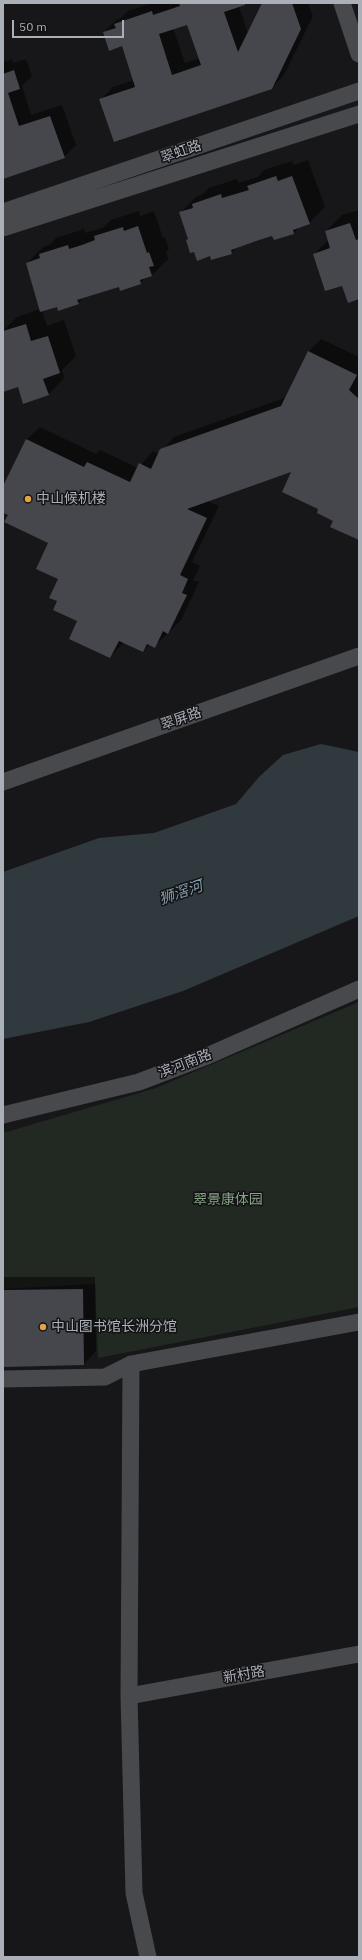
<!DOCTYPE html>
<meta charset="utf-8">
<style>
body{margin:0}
#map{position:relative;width:362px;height:1960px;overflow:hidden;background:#171719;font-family:"IBM Plex Sans",sans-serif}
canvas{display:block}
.frame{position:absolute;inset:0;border:4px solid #abafb8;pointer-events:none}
.scale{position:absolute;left:12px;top:20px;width:112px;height:18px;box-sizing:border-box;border:2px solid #abafb8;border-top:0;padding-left:5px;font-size:12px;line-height:14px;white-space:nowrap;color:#abafb8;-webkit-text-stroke:3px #121214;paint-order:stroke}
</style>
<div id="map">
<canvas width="362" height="1960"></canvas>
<div class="frame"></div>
<div class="scale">50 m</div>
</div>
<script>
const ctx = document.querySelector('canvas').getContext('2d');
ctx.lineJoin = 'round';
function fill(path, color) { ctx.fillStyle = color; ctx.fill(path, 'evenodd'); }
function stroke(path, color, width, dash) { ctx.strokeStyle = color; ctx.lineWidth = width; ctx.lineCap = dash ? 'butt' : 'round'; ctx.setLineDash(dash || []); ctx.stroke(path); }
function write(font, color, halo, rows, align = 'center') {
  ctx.font = font + ' "IBM Plex Sans","Noto Sans SC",sans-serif'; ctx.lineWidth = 3; ctx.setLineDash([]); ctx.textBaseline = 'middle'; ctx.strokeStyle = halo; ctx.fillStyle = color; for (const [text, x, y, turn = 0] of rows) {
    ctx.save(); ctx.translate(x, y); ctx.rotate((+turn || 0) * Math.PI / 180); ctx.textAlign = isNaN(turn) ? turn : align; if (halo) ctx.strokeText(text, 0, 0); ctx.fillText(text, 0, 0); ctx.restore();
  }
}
const green = new Path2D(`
 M359 1002V1307L98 1358 95 1284 3 1289V1133L156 1088Z`);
const water = new Path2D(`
 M321 744 359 752V916L183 991 89 1022 3 1039V872L99 838 154 833 236 804 259 777 283 755Z`);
const shadow = new Path2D(`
 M153 3H248L239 6 248 34 263 3H308L313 16 284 75 272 88 100 100 113 87 134 80 122 45 104 32 116 20 121 18 128 11ZM188 23 200 58 185 63 173 28Z
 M12 59 13 63 26 59 32 76 22 86 31 115 62 105 76 145 64 157 3 178V62Z
 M308 160 325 207 309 223 300 226 294 233 274 239 273 235 238 246 232 253 195 250 187 240 189 238 180 213 196 197 203 194 209 188 237 179 238 183 258 177 264 170 292 161 294 165Z
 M359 210V298L343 284 314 254 329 240 326 231 342 215Z
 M139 211 140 216 154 211 163 238 165 237 169 249 166 252 168 259 152 275 147 277 140 283 120 286 85 297 78 303 57 306 42 311 47 326 64 320 76 356 62 370 64 378 48 395 18 386 3 391V331L17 317 40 309 27 263 43 247 49 245 56 238 84 229 85 233 99 229 104 227 111 220Z
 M321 339 359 357V539L320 509 293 470 208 501 219 506 192 562 200 566 193 580 199 582 181 620 155 646 150 644 143 651 124 642 110 657 79 621 58 601 59 579 49 543 3 512V488L27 439 40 427 96 454 100 450 138 468 153 451 159 454 174 437 287 397 308 352Z
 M3 1277H95L96 1351 84 1364 3 1366Z`);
const building = new Path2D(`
 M179 3H245V5L224 12 238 52 262 3H292L301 29 272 89 114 142 99 99 135 87 122 46 109 51 103 32 116 28 114 24 152 11 153 15 180 6ZM187 25 201 65 172 75 159 34Z
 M14 70 20 89 8 93 19 126 50 116 65 158 3 179V74Z
 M276 176 278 181 292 176 310 224 293 230 294 234 274 240 272 236 259 240 231 250 232 254 211 260 210 256 197 261 194 252 190 253 186 240 188 239 179 212 193 208 192 204 221 194 222 198 249 190 247 186Z
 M350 223 356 240 359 239V299L348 303 342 286 325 291 313 254 330 248 325 231Z
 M138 226 147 253 149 252 154 266 149 267 152 276 140 280 141 284 120 291 119 287 96 294 77 300 79 304 58 311 57 307 40 312 26 263 40 258 39 254 68 245 69 249 82 245 95 240 94 236 123 227 124 231Z
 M26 324 31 341 48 336 60 373 43 379 49 395 23 404 18 387 3 392V331Z
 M308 351 357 375 349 390 359 399V540L330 527 333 521 317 513 318 509 282 492 291 472 187 509 207 518 180 575 188 579 182 593 187 595 168 634 163 631 155 648 147 644 143 652 119 641 110 658 69 639 77 621 53 610 57 601 49 598 58 579 36 569 48 543 4 522 8 515 3 513V486L26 439 84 467 87 462 130 482 139 463 151 469 160 449 281 406Z
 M83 1289 84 1365 3 1367V1290Z`);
const secondary = new Path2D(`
 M342 3 359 54
 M3 212 359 91
 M3 228 359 114
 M3 782 359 656
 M3 1115 139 1082 207 1056 359 989
 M131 1364 129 1696 134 1893 148 1957
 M3 1379 105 1377 131 1364 359 1322
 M129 1696 359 1654`);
const markers = [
 [28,499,4,"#e2a346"],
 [43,1327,4,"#e2a346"]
];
const streetNames = [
 ["翠虹路",181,152,-19],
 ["翠屏路",181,719,-19],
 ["滨河南路",185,1064,-21],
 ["新村路",244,1675,-10]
];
const poiNames = [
 ["中山候机楼",36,499],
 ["中山图书馆长洲分馆",51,1327]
];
const parkNames = [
 ["翠景康体园",228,1200]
];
const waterNames = [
 ["狮滘河",181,893,-19]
];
fill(green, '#222922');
fill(water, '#30393e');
fill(shadow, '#0007');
fill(building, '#46474c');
stroke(secondary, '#47494d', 17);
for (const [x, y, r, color] of markers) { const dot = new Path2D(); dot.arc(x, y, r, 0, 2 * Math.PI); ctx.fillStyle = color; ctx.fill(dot); stroke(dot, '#121214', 1.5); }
write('14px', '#abafb8', '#121214', streetNames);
write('14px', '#abafb8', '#121214', poiNames, 'left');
write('14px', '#84a183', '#121214', parkNames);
write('italic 15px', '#859eaf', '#121214', waterNames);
</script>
